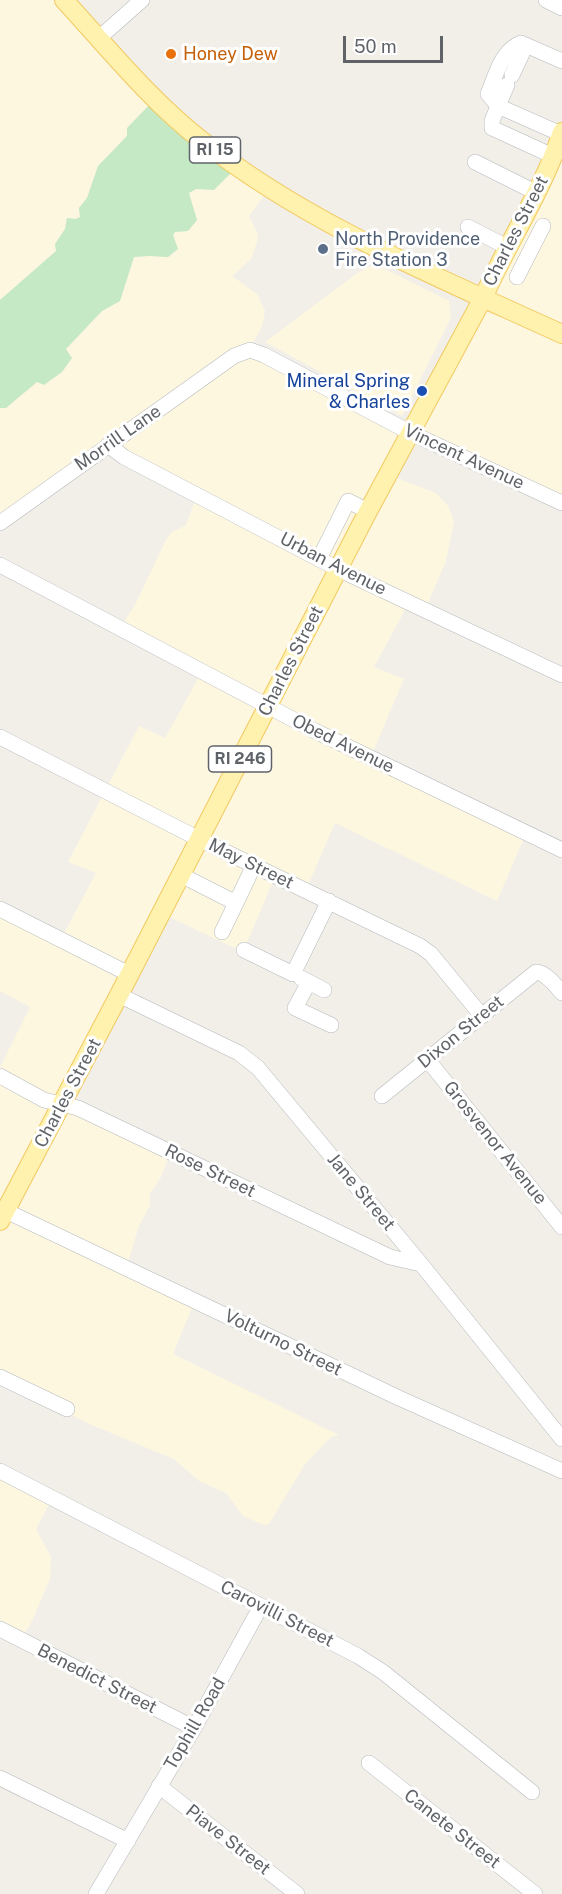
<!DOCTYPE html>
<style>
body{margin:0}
#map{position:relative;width:562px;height:1894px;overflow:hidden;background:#f1efe8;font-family:"Public Sans",sans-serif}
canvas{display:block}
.scale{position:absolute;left:343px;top:36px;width:100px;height:27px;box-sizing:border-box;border:3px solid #5f6368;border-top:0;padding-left:8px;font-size:18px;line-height:21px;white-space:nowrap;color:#5f6368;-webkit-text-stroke:4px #fff;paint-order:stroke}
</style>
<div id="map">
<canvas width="562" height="1894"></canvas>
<div class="scale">50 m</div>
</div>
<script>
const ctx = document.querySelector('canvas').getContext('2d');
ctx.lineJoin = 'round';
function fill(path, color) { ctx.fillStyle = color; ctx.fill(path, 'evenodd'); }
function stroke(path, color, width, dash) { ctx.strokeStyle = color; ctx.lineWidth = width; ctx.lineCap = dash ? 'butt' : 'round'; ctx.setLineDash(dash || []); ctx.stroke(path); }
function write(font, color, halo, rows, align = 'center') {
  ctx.font = font + ' "Public Sans",sans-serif'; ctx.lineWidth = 6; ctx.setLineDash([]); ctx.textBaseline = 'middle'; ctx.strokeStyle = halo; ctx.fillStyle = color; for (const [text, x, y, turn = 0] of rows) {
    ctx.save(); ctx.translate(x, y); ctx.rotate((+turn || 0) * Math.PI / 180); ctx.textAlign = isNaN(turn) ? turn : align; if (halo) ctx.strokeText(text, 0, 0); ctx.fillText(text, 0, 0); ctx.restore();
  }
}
const commercial = new Path2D(`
 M0 0H57L153 101 127 136 98 166 87 198 79 208 80 217 66 221 65 229 55 244 56 251 0 300Z
 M562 135V509L412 434 391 476 436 493 448 506 454 521 446 561 425 610 407 606 374 667 404 679 369 761 524 838 497 901 335 823 309 883 277 872 243 952 161 913 63 1102 169 1157 160 1179 150 1193V1205L139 1226 126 1269 194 1303 173 1354 339 1435 331 1437 305 1464 269 1524 264 1525 243 1516 226 1493 199 1481 174 1459 94 1426 0 1381V1067L30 1007 0 991V912L60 941 96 873 68 862 139 726 165 738 199 677 118 631 135 605 165 542 171 533 186 525 196 498 106 452 0 524V408H6L37 382 71 358 65 349 102 311 120 301 134 257 149 256 169 257 178 249 173 235 175 232 188 231 189 193 235 169 267 192 249 216 257 232 258 239 251 259 232 276 257 294 265 311 262 327 248 351 408 431Z
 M375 264 449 301 451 318 402 416 265 342 359 272Z
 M0 1475 50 1503 36 1529 51 1557 50 1579 32 1621 20 1641 0 1632Z`);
const green = new Path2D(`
 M153 101 235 169 214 190 196 189 189 193 197 220 188 231 175 232 173 235 178 249 168 257 149 256 134 257 120 301 102 311 66 349 72 358 62 372 44 385 37 382 6 408H0V300L56 251 55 244 65 229 67 218 76 219 80 217 79 208 87 198 98 166 127 136V128Z`);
const minor = new Path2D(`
 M546 0 562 8
 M99 38 142 0
 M512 75 526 45
 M507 85 498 106 561 134
 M553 156 492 128V121L498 106 488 94C496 75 501 51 521 43L562 61
 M475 162 535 192
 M468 227 507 247
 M517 277 543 226
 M108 445 124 457 338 569 562 675
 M0 523 234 356 250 350 264 355 411 433 562 503
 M319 559 348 501 368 511
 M0 565 315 731 562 850
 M0 737 199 839 420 946 431 954 482 1016
 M181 875 236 903 254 865
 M0 909 129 974
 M222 932 236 903
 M244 950 293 974 329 901
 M301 978 324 990
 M309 982 295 1008 331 1025
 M119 995 239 1053 258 1068 421 1264 562 1439
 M427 1059 562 1227
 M0 1076 44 1100 78 1108 390 1257 421 1264
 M382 1096 536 972C547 973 555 985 562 993
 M6 1211 399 1398 562 1471
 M0 1377 67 1409
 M0 1471 358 1656 383 1672 532 1792
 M0 1629 194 1728
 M369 1763 535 1894
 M0 1778 128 1841
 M159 1786 297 1894
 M96 1894 194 1728 261 1606`);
const major = new Path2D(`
 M64 0C108 48 150 100 201 140 309 225 438 277 562 334
 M0 1221 119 995 365 517 483 298C508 242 543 190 562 132`);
const markers = [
 [171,54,6,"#e8710a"],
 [323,249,6,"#5c6f8a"],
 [422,391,6,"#1a4fb4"]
];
const shields = [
 [215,150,51],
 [240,759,63]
];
const shieldNames = [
 ["RI 15",215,150],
 ["RI 246",240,759]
];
const foodNames = [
 ["Honey Dew",183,54]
];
const streetNames = [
 ["Charles Street",516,231,-63],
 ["Morrill Lane",118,438,-35],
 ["Vincent Avenue",464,457,25],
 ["Urban Avenue",333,564,27],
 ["Charles Street",291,661,-63],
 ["Obed Avenue",343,744,26],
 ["May Street",251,864,26],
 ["Dixon Street",461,1032,-39],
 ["Charles Street",68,1093,-62],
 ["Grosvenor Avenue",495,1143,51],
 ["Rose Street",210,1171,26],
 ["Jane Street",361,1192,50],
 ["Volturno Street",283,1343,26],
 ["Carovilli Street",277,1614,27],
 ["Benedict Street",97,1679,27],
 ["Tophill Road",195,1724,-60],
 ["Canete Street",452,1829,38],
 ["Piave Street",228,1840,38]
];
const serviceNames = [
 ["North Providence",335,239],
 ["Fire Station 3",335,260]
];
const transitNames = [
 ["Mineral Spring",410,381],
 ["& Charles",410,402]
];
fill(commercial, '#fef7e0');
fill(green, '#c5e8c5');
stroke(minor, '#b5b8bc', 16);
stroke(major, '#f2c960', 20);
stroke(minor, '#fff', 15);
stroke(major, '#fff2af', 18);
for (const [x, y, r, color] of markers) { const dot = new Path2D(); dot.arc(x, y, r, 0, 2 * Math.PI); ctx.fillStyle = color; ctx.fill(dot); stroke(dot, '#fff', 2); }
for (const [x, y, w] of shields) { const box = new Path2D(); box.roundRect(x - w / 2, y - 13, w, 26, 4.5); ctx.fillStyle = '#fff'; ctx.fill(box); stroke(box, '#5f6368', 1.5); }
write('bold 16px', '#5f6368', null, shieldNames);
write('18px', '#c56008', '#fff', foodNames, 'left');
write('18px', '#5f6368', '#fff', streetNames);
write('18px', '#4e5e75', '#fff', serviceNames, 'left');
write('18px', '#164399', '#fff', transitNames, 'right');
</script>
